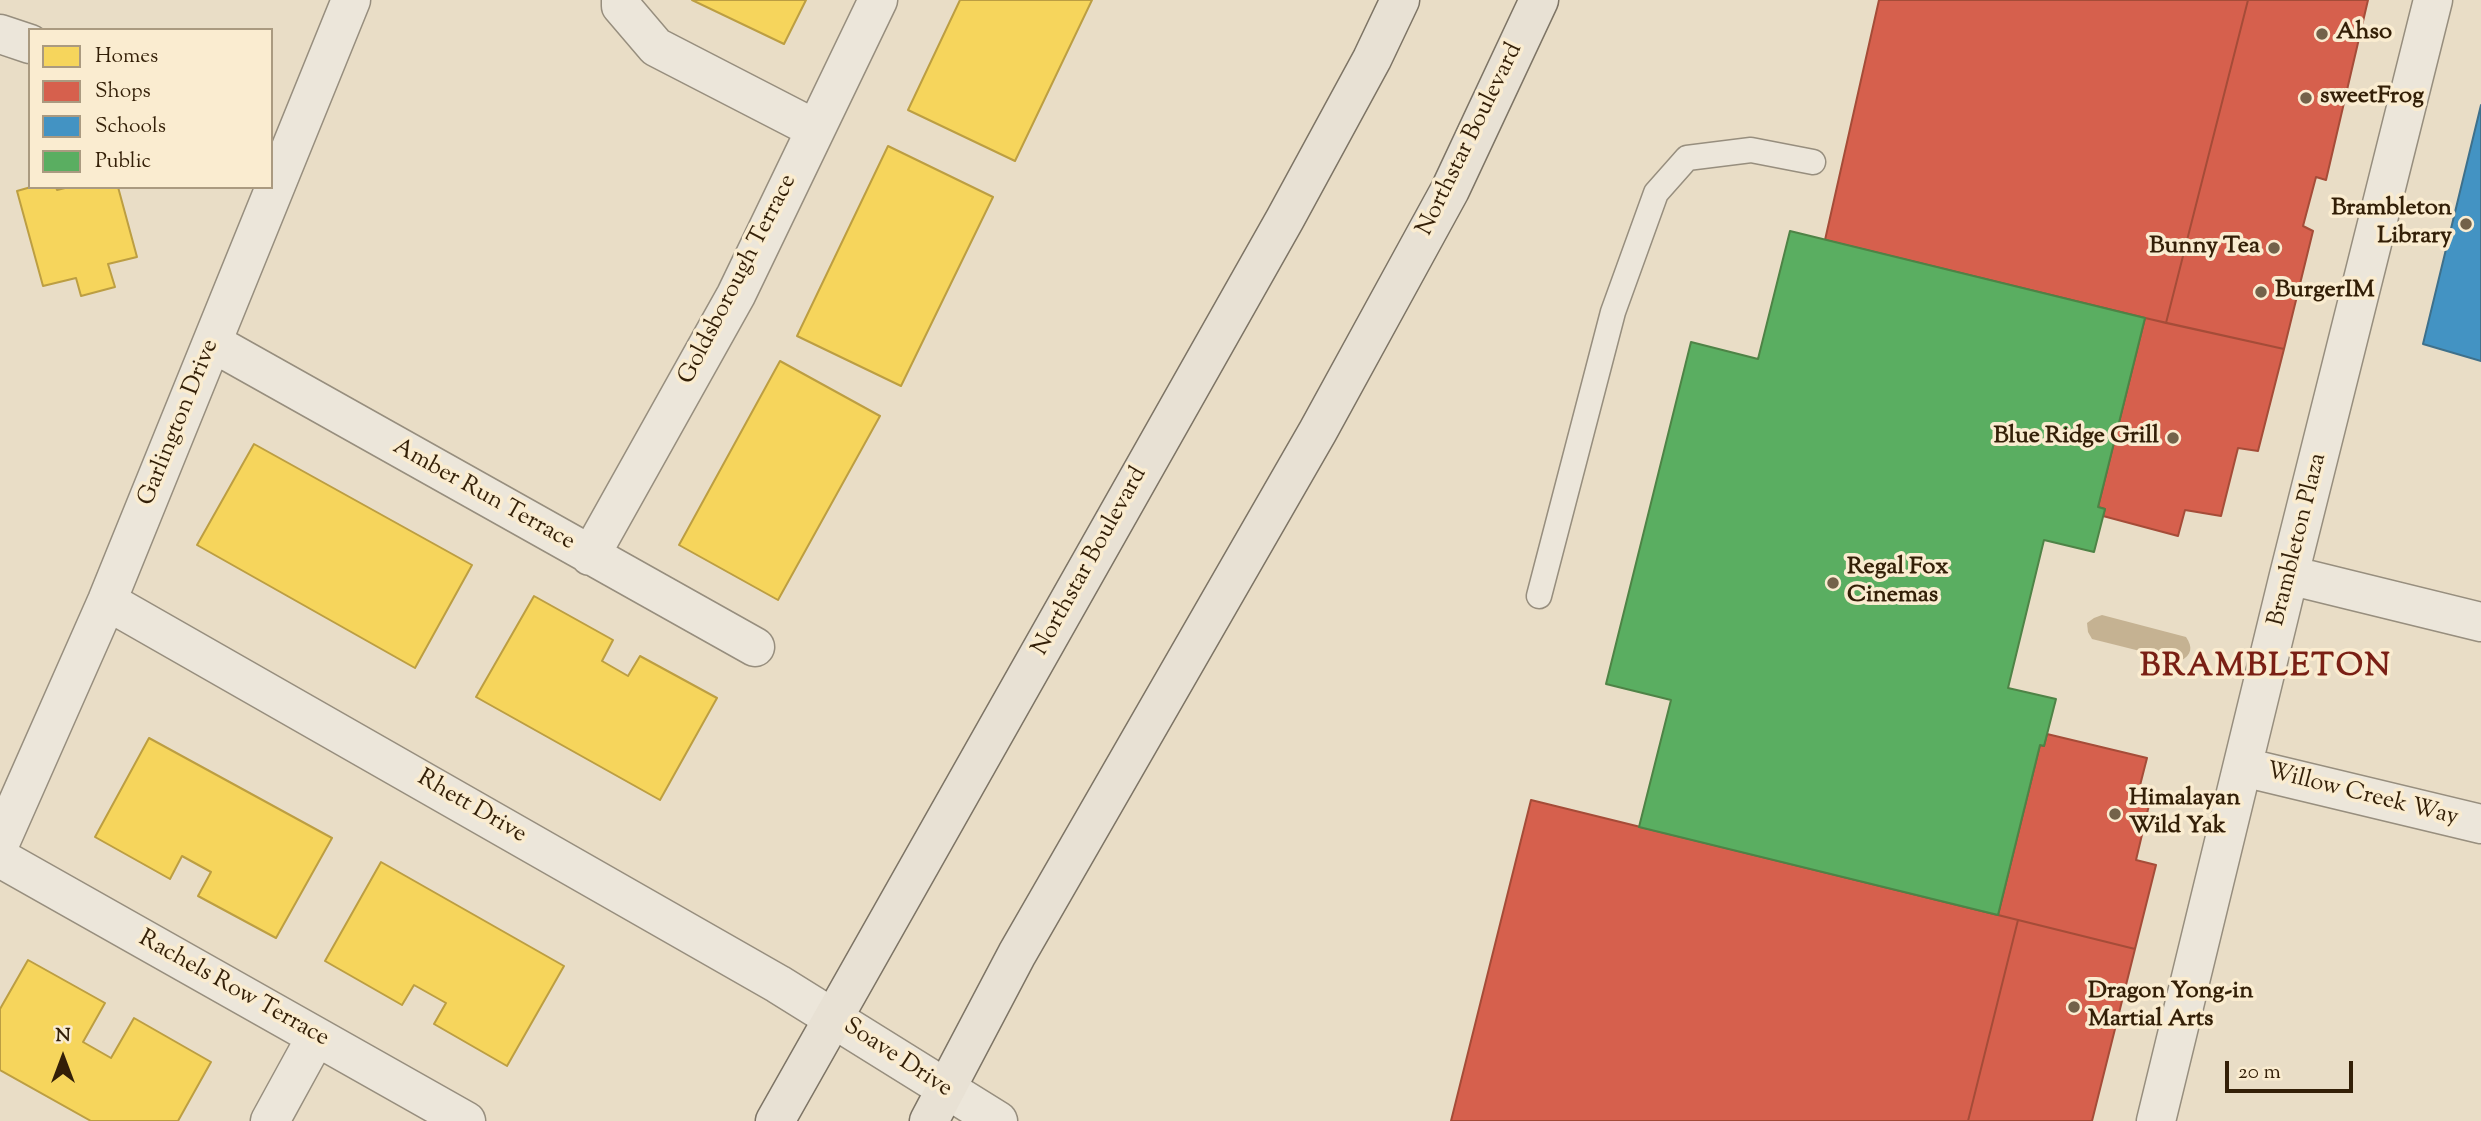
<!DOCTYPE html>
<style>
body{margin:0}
#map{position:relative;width:2481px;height:1121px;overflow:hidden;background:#e9ddc6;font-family:"Sorts Mill Goudy",serif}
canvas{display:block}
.legend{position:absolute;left:28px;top:28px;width:245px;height:161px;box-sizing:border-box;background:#faecd0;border:2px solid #aa9a80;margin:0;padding:9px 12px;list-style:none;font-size:21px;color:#331f07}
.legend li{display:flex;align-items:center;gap:14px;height:35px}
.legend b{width:35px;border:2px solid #aa9a80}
.north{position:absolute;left:28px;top:1023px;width:70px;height:70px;-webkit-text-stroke:5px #faecd0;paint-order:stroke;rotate:0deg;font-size:19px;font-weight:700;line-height:28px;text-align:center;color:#331f07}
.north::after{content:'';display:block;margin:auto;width:24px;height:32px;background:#331f07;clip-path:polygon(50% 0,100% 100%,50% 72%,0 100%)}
.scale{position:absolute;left:2225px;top:1061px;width:128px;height:32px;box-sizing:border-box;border:4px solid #331f07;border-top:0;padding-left:9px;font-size:21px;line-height:24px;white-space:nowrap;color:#331f07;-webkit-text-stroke:5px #faecd0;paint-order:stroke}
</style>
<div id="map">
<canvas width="2481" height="1121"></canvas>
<ul class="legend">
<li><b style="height:19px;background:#f6d55c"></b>Homes</li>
<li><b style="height:19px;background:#d6604d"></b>Shops</li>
<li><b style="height:19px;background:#4393c3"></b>Schools</li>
<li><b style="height:19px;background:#5aae61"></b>Public</li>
</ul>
<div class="north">N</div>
<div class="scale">20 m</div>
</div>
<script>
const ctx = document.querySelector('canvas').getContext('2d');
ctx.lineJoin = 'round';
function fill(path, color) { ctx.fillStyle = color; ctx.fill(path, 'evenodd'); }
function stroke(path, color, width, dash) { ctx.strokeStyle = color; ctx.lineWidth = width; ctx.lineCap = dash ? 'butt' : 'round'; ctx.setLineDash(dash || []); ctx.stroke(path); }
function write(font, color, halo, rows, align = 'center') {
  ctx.font = font + ' "Sorts Mill Goudy",serif'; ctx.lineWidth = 7; ctx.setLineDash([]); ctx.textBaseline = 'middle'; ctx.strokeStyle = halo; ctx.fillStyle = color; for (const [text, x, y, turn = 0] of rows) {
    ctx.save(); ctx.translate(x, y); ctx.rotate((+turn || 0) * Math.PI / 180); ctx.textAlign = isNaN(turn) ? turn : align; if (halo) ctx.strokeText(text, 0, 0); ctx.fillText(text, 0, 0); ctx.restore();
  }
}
const water = new Path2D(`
 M2102 615 2186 637C2193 647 2192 655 2180 661L2092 639 2088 632 2087 623 2094 618Z`);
const homes = new Path2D(`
 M692 0H806L784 44Z
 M960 0H1092L1015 161 908 110Z
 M888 146 993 197 901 386 797 336Z
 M31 187H56L57 190 69 187H118L137 257 108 264 115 287 81 296 76 278 43 286 17 191Z
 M780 361 880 416 778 600 679 545Z
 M254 444 472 565 415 668 197 545Z
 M534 596 613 640 602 661 628 676 640 656 717 698 660 800 476 697Z
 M149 738 332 838 276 938 198 896 211 872 182 856 170 879 95 837Z
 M381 862 564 966 507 1066 434 1024 446 1003 414 985 402 1005 325 961Z
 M28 960 105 1003 83 1042 111 1058 134 1018 211 1062 178 1121H91L0 1070V1009Z`);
const shops = new Path2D(`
 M1879 0H2248L2166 323 1825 240Z
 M2248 0H2368L2326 180 2316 177 2303 226 2313 231 2284 349 2166 323Z
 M2145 318 2284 349 2258 451 2238 448 2221 516 2185 510 2178 536 2103 516 2105 509 2098 507Z
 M2047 734 2147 758 2136 801 2149 805 2136 860 2156 865 2135 949 1998 915 2040 745 2044 746Z
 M1531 800 2018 920 1968 1121H1451Z
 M2018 920 2135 949 2092 1121H1968Z`);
const schools = new Path2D(`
 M2481 105V361L2423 344Z`);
const public = new Path2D(`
 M1790 231 2145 318 2098 507 2105 509 2094 552 2044 540 2008 688 2056 699 2044 746 2040 745 1998 915 1639 827 1671 700 1606 684 1691 342 1758 359Z`);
const service = new Path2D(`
 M1539 596 1613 312 1656 193 1687 158 1751 150 1813 162`);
const minor = new Path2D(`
 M621 0V6L656 47 815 129
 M0 34 30 44
 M213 343 755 647
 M590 556 736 295 878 0
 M2289 575 2481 622
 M107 601 778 984 998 1121
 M2243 767 2481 824
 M0 843 107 601 351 0
 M0 858 466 1121
 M270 1121 316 1037
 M2156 1121 2289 575 2433 0`);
const primary = new Path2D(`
 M775 1121 1285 219 1372 59 1400 0
 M929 1121 1017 954 1318 431 1450 190 1539 0`);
const markers = [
 [2322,34,7,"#73624a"],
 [2306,98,7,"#73624a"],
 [2466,224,7,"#73624a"],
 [2274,248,7,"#73624a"],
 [2261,292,7,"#73624a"],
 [2173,438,7,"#73624a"],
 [1833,583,7,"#73624a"],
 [2115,814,7,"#73624a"],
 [2074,1007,7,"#73624a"]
];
const poiNames = [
 ["Ahso",2336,34],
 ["sweetFrog",2320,98],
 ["Brambleton",2452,210,"right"],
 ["Library",2452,238,"right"],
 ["Bunny Tea",2260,248,"right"],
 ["BurgerIM",2275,292],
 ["Blue Ridge Grill",2159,438,"right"],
 ["Regal Fox",1847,569],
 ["Cinemas",1847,597],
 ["Himalayan",2129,800],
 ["Wild Yak",2129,828],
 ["Dragon Yong-in",2088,993],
 ["Martial Arts",2088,1021]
];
const streetNames = [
 ["Northstar Boulevard",1471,140,-64],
 ["Goldsborough Terrace",739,280,-63],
 ["Garlington Drive",180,423,-68],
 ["Amber Run Terrace",483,496,29],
 ["Brambleton Plaza",2299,540,-76],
 ["Northstar Boulevard",1091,562,-61],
 ["Willow Creek Way",2362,796,14],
 ["Rhett Drive",471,808,30],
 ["Rachels Row Terrace",233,990,29],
 ["Soave Drive",897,1059,33]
];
const districtNames = [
 ["BRAMBLETON",2266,670]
];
fill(water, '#c5b292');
fill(homes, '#f6d55c');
stroke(homes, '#bc9e42', 2);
fill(shops, '#d6604d');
stroke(shops, '#a54c38', 2);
fill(schools, '#4393c3');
stroke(schools, '#3e708b', 2);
fill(public, '#5aae61');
stroke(public, '#4e8346', 2);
stroke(service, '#978e7e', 27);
stroke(minor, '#978e7e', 41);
stroke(primary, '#7d7465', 41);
stroke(service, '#ece6da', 24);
stroke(minor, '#ece6da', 38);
stroke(primary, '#e8e1d4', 38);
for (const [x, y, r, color] of markers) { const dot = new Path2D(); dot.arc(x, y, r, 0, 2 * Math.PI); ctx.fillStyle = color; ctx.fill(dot); stroke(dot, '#faecd0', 2.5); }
write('bold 24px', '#331f07', '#faecd0', poiNames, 'left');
write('24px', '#331f07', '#faecd0', streetNames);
ctx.letterSpacing = '2px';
write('bold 32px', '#7a1f14', '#faecd0', districtNames);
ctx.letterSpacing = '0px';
</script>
